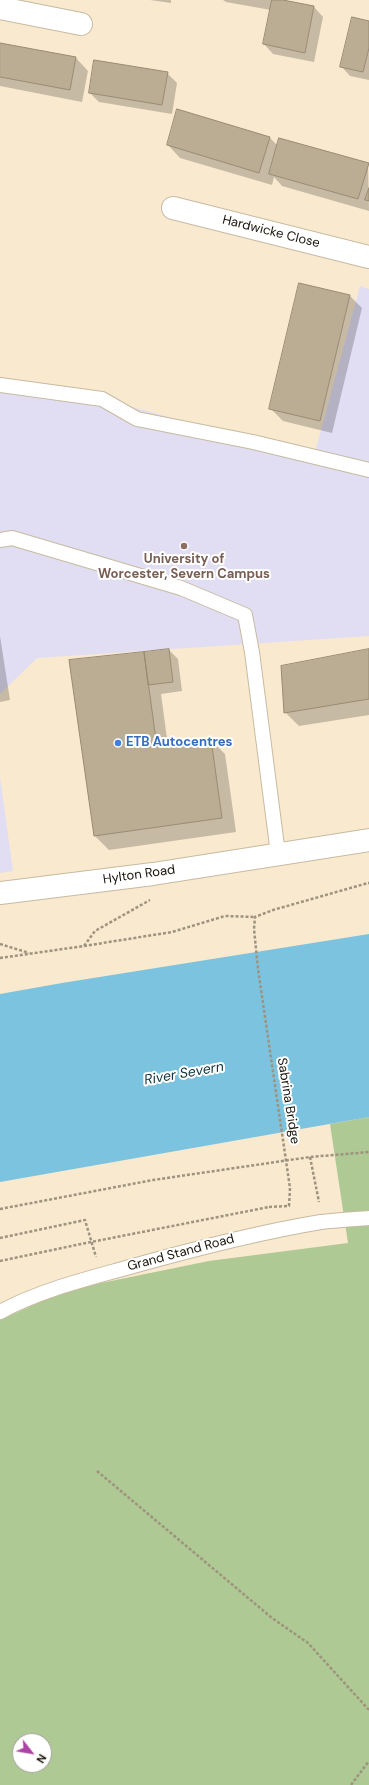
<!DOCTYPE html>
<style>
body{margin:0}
#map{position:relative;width:369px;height:1785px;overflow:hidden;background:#f8e9cf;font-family:"DM Sans",sans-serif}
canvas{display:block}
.north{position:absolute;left:12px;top:1733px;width:40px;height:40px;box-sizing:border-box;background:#fff;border:1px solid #a3a19d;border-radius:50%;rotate:121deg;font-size:11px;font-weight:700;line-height:16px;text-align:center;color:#18130a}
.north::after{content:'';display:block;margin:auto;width:14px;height:18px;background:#ad43a5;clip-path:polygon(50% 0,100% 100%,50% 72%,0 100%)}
</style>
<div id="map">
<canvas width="369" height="1785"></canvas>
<div class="north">N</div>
</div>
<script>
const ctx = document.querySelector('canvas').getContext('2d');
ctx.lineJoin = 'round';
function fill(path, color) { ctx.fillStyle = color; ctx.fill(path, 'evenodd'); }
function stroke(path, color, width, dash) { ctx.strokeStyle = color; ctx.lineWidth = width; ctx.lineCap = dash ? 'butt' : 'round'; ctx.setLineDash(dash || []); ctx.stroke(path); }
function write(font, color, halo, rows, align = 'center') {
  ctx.font = font + ' "DM Sans",sans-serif'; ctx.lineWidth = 4; ctx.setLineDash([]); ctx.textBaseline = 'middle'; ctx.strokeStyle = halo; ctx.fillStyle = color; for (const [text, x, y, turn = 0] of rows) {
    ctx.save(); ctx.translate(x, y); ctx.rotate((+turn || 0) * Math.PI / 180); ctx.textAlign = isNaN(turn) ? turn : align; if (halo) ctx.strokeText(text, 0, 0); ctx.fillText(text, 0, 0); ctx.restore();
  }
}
const education = new Path2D(`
 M360 286 369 289V636L37 658 0 694V385L102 399 314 456Z
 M0 777 13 871 0 873Z`);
const green = new Path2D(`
 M369 1117V1785H0V1320L67 1290 209 1261 348 1243 330 1124ZM20 1741H44V1765H20Z`);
const water = new Path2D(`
 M369 934V1117L0 1182V994L62 983Z`);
const shadow = new Path2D(`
 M150 0H171V3Z
 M223 0H277L314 7 323 17 314 62 273 54 264 44 271 10 226 2Z
 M369 22V80L350 76 341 66Z
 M0 44 76 58 88 71 82 102 0 86Z
 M167 73 177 83 172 114 99 102 90 93Z
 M270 138 278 146 368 164 369 211 282 186 274 177 272 185 180 158 168 145Z
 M350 296 362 308 332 433 283 421 270 408Z
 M0 636 10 700 0 702Z
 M169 650 178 659 182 691 161 694 168 746 211 740 225 754 236 832 109 850 95 836 70 661Z
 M369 650V715L299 726 285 712Z`);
const building = new Path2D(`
 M272 0H283L314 6 305 53 263 44Z
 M352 17 369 21V48L363 72 340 67Z
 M0 43 76 57 70 90 0 77Z
 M94 60 168 72 162 105 89 93Z
 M177 109 270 137 259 173 167 145Z
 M279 138 369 163 358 199 269 174Z
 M369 188V201L365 200Z
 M299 283 350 295 320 421 269 409Z
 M169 649 173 682 148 685 144 652Z
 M369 649V699L284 713 281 666Z
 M144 652 157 747 211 739 222 818 94 836 69 660Z`);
const path = new Path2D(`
 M368 883H369
 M0 944 29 953
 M84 946 172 932 225 916 255 917
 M0 958 84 946 95 931 150 900
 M310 1157 319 1202
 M0 1209 153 1180 310 1157 369 1152
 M0 1238 85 1220 96 1257
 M0 1261 81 1244 269 1207
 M97 1471 272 1618 308 1643 369 1710
 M351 1785 369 1761`);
const service = new Path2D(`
 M0 385 102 399 137 419 253 442 369 470
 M0 540 12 538 181 588 245 615 252 652 278 854
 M0 1312C39 1291 83 1280 126 1268 190 1250 254 1233 321 1222 336 1220 353 1219 369 1218`);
const minor = new Path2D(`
 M0 8 81 24
 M173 208 369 257`);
const primary = new Path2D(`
 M0 893 153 874 369 840`);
const pathBridge = new Path2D(`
 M269 1207 289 1206 290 1188 258 969 254 929 255 917 273 910 368 883`);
const markers = [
 [184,546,4,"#8d6e63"],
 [118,743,4,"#3f7fe0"]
];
const streetNames = [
 ["Hardwicke Close",271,232,14],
 ["Hylton Road",139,875,-8],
 ["Sabrina Bridge",288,1101,81],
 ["Grand Stand Road",181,1253,-15]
];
const educationNames = [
 ["University of",184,560],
 ["Worcester, Severn Campus",184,575]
];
const shopNames = [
 ["ETB Autocentres",126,743]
];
const waterNames = [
 ["River Severn",184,1074,-10]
];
fill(education, '#e1def4');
fill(green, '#aec993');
fill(water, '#7cc3df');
fill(shadow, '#0003');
fill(building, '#bbad94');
stroke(building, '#998b73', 1);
stroke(service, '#c8baa1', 16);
stroke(minor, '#c8baa1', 24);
stroke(primary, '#c8baa1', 24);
stroke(path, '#9e937f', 2.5, [3, 2]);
stroke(service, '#fff', 14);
stroke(minor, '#fff', 22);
stroke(primary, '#fff', 22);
stroke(pathBridge, '#9e937f', 2.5, [3, 2]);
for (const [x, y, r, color] of markers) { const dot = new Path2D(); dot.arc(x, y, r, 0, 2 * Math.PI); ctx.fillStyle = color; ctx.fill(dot); stroke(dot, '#fff', 1.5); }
write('13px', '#18130a', '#fff', streetNames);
write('bold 13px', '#785e54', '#fff', educationNames);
write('bold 13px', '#366cbe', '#fff', shopNames, 'left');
write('italic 14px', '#10333f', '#fff', waterNames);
</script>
